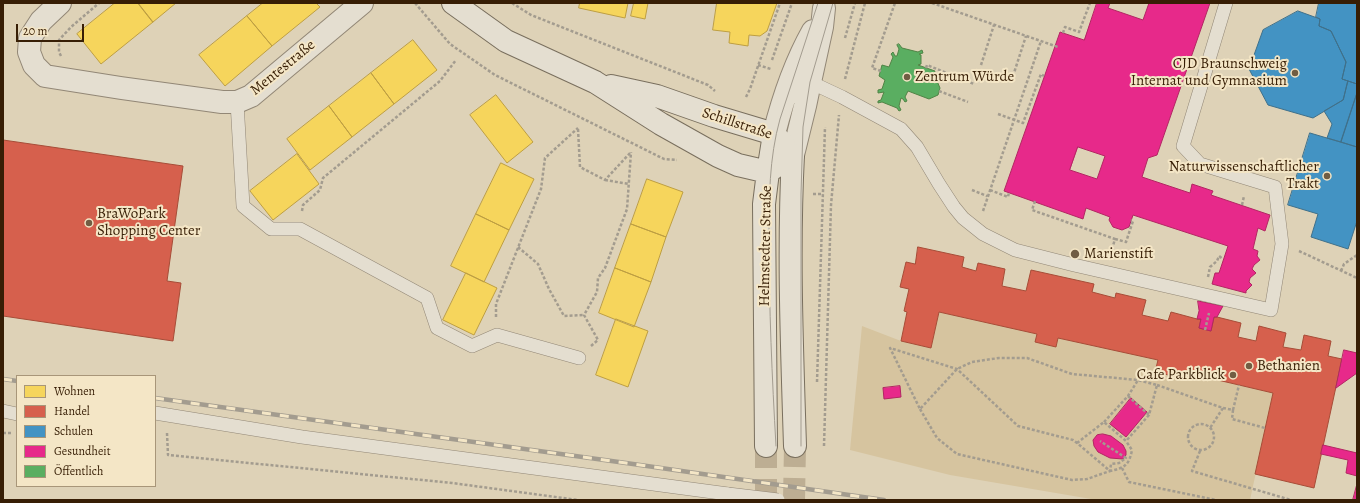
<!DOCTYPE html>
<meta charset="utf-8">
<style>
body{margin:0}
#map{position:relative;width:1360px;height:503px;overflow:hidden;background:#ded2b7;font-family:Alegreya,serif}
canvas{display:block}
.frame{position:absolute;inset:0;border:4px solid #371e05;pointer-events:none}
.legend{position:absolute;left:16px;top:375px;width:140px;height:112px;box-sizing:border-box;background:#f4e6c6;border:1px solid #a89679;margin:0;padding:5px 7px;list-style:none;font-size:12px;color:#371e05}
.legend li{display:flex;align-items:center;gap:8px;height:20px}
.legend b{width:20px;border:1px solid #a89679}
.scale{position:absolute;left:16px;top:24px;width:68px;height:18px;box-sizing:border-box;border:2px solid #371e05;border-top:0;padding-left:5px;font-size:12px;line-height:14px;white-space:nowrap;color:#371e05;-webkit-text-stroke:3px #f4e6c6;paint-order:stroke}
</style>
<div id="map">
<canvas width="1360" height="503"></canvas>
<div class="frame"></div>
<ul class="legend">
<li><b style="height:11px;background:#f6d55c"></b>Wohnen</li>
<li><b style="height:11px;background:#d6604d"></b>Handel</li>
<li><b style="height:11px;background:#4393c3"></b>Schulen</li>
<li><b style="height:11px;background:#e7298a"></b>Gesundheit</li>
<li><b style="height:11px;background:#5aae61"></b>Öffentlich</li>
</ul>
<div class="scale">20 m</div>
</div>
<script>
const ctx = document.querySelector('canvas').getContext('2d');
ctx.lineJoin = 'round';
function fill(path, color) { ctx.fillStyle = color; ctx.fill(path, 'evenodd'); }
function stroke(path, color, width, dash) { ctx.strokeStyle = color; ctx.lineWidth = width; ctx.lineCap = dash ? 'butt' : 'round'; ctx.setLineDash(dash || []); ctx.stroke(path); }
function write(font, color, halo, rows, align = 'center') {
  ctx.font = font + ' Alegreya,serif'; ctx.lineWidth = 4; ctx.setLineDash([]); ctx.textBaseline = 'middle'; ctx.strokeStyle = halo; ctx.fillStyle = color; for (const [text, x, y, turn = 0] of rows) {
    ctx.save(); ctx.translate(x, y); ctx.rotate((+turn || 0) * Math.PI / 180); ctx.textAlign = isNaN(turn) ? turn : align; if (halo) ctx.strokeText(text, 0, 0); ctx.fillText(text, 0, 0); ctx.restore();
  }
}
const green = new Path2D(`
 M939 312 1037 334 1035 342 1056 347 1058 338 1158 360 1155 372 1188 373 1273 393 1250 500H1097L950 475 850 450 862 326 901 341 931 348Z`);
const homes = new Path2D(`
 M115 3H138L153 22 101 64 77 34Z
 M138 3H176L153 22Z
 M263 3H316L320 7 272 46 247 16Z
 M580 3H628L625 18 579 8Z
 M634 3H648L645 19 631 16Z
 M717 3H777L767 31 760 36 749 35 748 46 729 43 730 32 713 30Z
 M247 16 272 46 225 86 199 55Z
 M413 40 437 70 394 104 371 73Z
 M371 73 394 104 352 137 329 106Z
 M496 95 533 142 507 163 470 115Z
 M329 106 352 137 310 170 287 139Z
 M297 154 319 184 273 220 250 191Z
 M501 163 534 179 509 230 476 214Z
 M647 179 683 192 666 237 631 224Z
 M476 214 509 230 484 282 451 266Z
 M631 224 666 237 651 282 615 268Z
 M615 268 651 282 634 327 599 313Z
 M466 273 497 288 474 335 443 320Z
 M616 319 648 331 628 387 596 375Z`);
const shops = new Path2D(`
 M3 140 183 166 167 281 181 283 173 341 3 316Z
 M918 247 964 257 962 267 976 271 978 263 1005 269 1002 286 1026 291 1031 270 1094 284 1092 292 1115 298 1116 293 1146 300 1142 315 1168 321 1171 312 1197 319H1201L1199 328 1211 331 1214 317H1217L1241 323 1238 337 1256 341 1259 326 1286 333 1283 347 1301 350 1304 335 1331 341 1328 356 1342 359 1314 488 1255 474 1273 393 1188 373 1187 379 1155 372 1158 360 1058 338 1056 347 1035 342 1037 334 939 312 931 348 901 341 907 312 904 311 909 289 900 287 906 262 915 264Z`);
const schools = new Path2D(`
 M1319 3H1357V84L1342 79 1346 62 1331 31 1319 26 1320 19 1316 17Z
 M1298 11 1320 19 1319 26 1331 31 1346 62 1342 79 1348 81 1343 100 1313 118 1268 105 1249 69 1263 30Z
 M1348 81 1357 84V93L1341 142 1327 138 1332 124 1324 111 1343 100Z
 M1357 93V147L1341 142Z
 M1310 133 1357 147V221L1348 249 1311 237 1318 214 1288 205Z`);
const health = new Path2D(`
 M1097 3H1110L1108 8 1143 20 1149 3H1210L1157 155 1148 158 1142 177 1190 193 1192 184 1213 191 1211 195 1270 215 1265 231 1258 228 1253 249 1258 251 1257 256 1260 260 1254 265 1252 269 1256 273 1250 278 1249 282 1252 285 1246 291V293L1212 284 1215 273H1219L1228 246 1133 215 1129 227 1122 230 1113 227 1109 220 1110 217 1086 208 1083 219 1004 191 1060 32 1084 40ZM1078 147 1105 156 1097 179 1070 170Z
 M1198 301 1223 306 1217 317H1214L1211 331 1199 328 1201 319H1197L1199 311Z
 M1344 350 1357 353V373L1336 388Z
 M900 386 901 397 884 399 883 388Z
 M1131 398 1147 412 1126 437 1110 424Z
 M1103 434 1111 436 1123 445 1126 451V455L1123 459 1110 458 1098 452 1094 446 1093 440 1097 435Z
 M1323 445 1357 453V476L1346 473 1348 460 1321 454Z
 M1357 484V500H1353Z`);
const public = new Path2D(`
 M899 44 902 48 918 52 922 50 923 53 919 54 921 55V64L918 65 935 71 932 78 936 79 935 81H937L940 88 938 95 929 99 908 91 905 97 907 101 905 102 903 99 901 98 899 106 901 110 899 111 897 108 882 102 878 103V101L881 100 884 92 878 93V90L882 89 885 80 879 76 882 65 889 67 893 57 891 54 893 52 895 56H897L899 49 897 45Z`);
const secondaryTunnel = new Path2D(`
 M766 446V500
 M794 500 795 446`);
const path = new Path2D(`
 M415 3 450 44 495 75 664 159 677 160
 M512 3 531 15 708 85 715 91
 M932 3 1058 47
 M1063 33 1065 27 1079 32 1090 3
 M845 38 855 3
 M61 56 59 52V40L71 27 99 3
 M772 60 792 3
 M758 65 771 69
 M981 65 994 25
 M926 68 927 65 974 84
 M881 71 872 68 895 3
 M1013 76 1026 36
 M845 79 865 3
 M939 91 968 102
 M746 97 750 89 780 3
 M998 114 1023 123 1041 74 1044 76
 M578 129 580 167 605 180 631 152
 M605 180 629 184
 M972 190 987 196
 M990 190 1008 197 1009 192
 M813 194H823
 M1035 201 1032 210 1115 239 1110 256
 M1242 205 1244 196
 M302 211 303 205 320 190 323 178 440 81 456 60
 M983 211 1041 41
 M1115 239 1126 242 1133 221 1131 220
 M518 247 538 264 549 289 564 316 584 315
 M1299 251 1357 278
 M1341 271 1344 264 1357 255
 M1208 277 1210 267 1217 261 1219 256 1223 259
 M496 317V304L541 189 545 158 578 128
 M1205 330 1209 313
 M591 346 598 340 584 315 597 292 598 278 605 268 627 209 631 152
 M817 382 825 127
 M1157 385 1223 408 1210 428
 M1128 396 1149 415
 M1223 408 1233 410 1232 419 1265 428
 M920 409 937 438 957 454 1072 480 1087 479 1110 471 1111 464 1119 463 1126 458 1100 441
 M1233 410 1239 385
 M1104 422 1128 396 1138 380
 M1188 437a13 13 0 1 1 26 0a13 13 0 1 1-26 0Z
 M3 433H13
 M167 433 168 455 452 483 578 500
 M1077 443 1104 422 1126 441 1149 415 1157 385 1138 380 1072 374 1027 358H999L972 362 957 369 920 409 890 348 957 369 1018 426 1073 440 1077 443 1110 471C1125 468 1129 465 1132 450L1126 441
 M824 446 831 205 839 115
 M1200 451 1192 471 1291 500
 M1122 468 1129 482 1216 500`);
const service = new Path2D(`
 M805 81 810 82 842 97 901 129 917 147 939 184 954 207 963 218 983 234 1015 250 1074 265 1271 310 1282 244 1275 187 1200 164 1183 146 1226 3
 M237 102 243 206 271 229H300L427 298 437 328 472 346 497 335 579 358
 M3 411 17 414
 M155 413 302 437 728 494`);
const minor = new Path2D(`
 M60 3 41 21 30 38 29 52 34 65 45 76 121 88 222 102H237L251 96 362 3`);
const tertiary = new Path2D(`
 M774 134C783 98 795 63 813 31
 M793 155 805 106 810 82 822 27 824 8`);
const secondary = new Path2D(`
 M453 3 506 41 595 82 661 124 718 156 738 165 768 172 793 155
 M611 86 657 96 714 116 774 134 784 145
 M793 155C788 252 792 349 795 446
 M766 446 764 204 768 172 774 134`);
const tram = new Path2D(`
 M776 446C772 377 769 308 769 239 769 199 769 158 780 119L818 3
 M801 446V194L803 127 810 82 833 3`);
const rail = new Path2D(`
 M3 379 17 381
 M155 398 626 463 884 500`);
const serviceBridge = new Path2D(`
 M728 494 778 500`);
const markers = [
 [1295,73,4,"#715d43"],
 [907,77,4,"#715d43"],
 [1327,176,4,"#715d43"],
 [89,223,4,"#715d43"],
 [1075,254,5,"#715d43"],
 [1249,366,4,"#715d43"],
 [1233,375,4,"#715d43"]
];
const poiNames = [
 ["CJD Braunschweig",1287,64,"right"],
 ["Internat und Gymnasium",1287,81,"right"],
 ["Zentrum Würde",915,77],
 ["Naturwissenschaftlicher",1319,167,"right"],
 ["Trakt",1319,184,"right"],
 ["BraWoPark",97,214],
 ["Shopping Center",97,231],
 ["Marienstift",1084,254],
 ["Bethanien",1257,366],
 ["Cafe Parkblick",1225,375,"right"]
];
const streetNames = [
 ["Mentestraße",283,68,-39],
 ["Schillstraße",737,124,18],
 ["Helmstedter Straße",766,246,-89]
];
fill(green, '#d6c49f');
fill(homes, '#f6d55c');
stroke(homes, '#bd9e42', 1);
fill(shops, '#d6604d');
stroke(shops, '#a64c37', 1);
fill(schools, '#4393c3');
stroke(schools, '#3f708a', 1);
fill(health, '#e7298a');
stroke(health, '#b22662', 1);
fill(public, '#5aae61');
stroke(public, '#508345', 1);
stroke(secondaryTunnel, '#bdae93', 22, [22, 11]);
stroke(service, '#928776', 14);
stroke(minor, '#928776', 24);
stroke(tertiary, '#928776', 24);
stroke(secondary, '#796f5e', 24);
stroke(path, '#a39c8f', 2.5, [3, 2]);
stroke(service, '#e4ded0', 13);
stroke(minor, '#e4ded0', 22);
stroke(tertiary, '#e4ded0', 22);
stroke(secondary, '#e4ded0', 22);
stroke(tram, '#a39c8f', 1);
stroke(rail, '#a39c8f', 4.5);
stroke(rail, '#f4e6c6', 3, [9]);
stroke(serviceBridge, '#928776', 14, []);
stroke(serviceBridge, '#e4ded0', 13);
for (const [x, y, r, color] of markers) { const dot = new Path2D(); dot.arc(x, y, r, 0, 2 * Math.PI); ctx.fillStyle = color; ctx.fill(dot); stroke(dot, '#f4e6c6', 1.5); }
write('15px', '#371e05', '#f4e6c6', poiNames, 'left');
write('15px', '#371e05', '#f4e6c6', streetNames);
</script>
